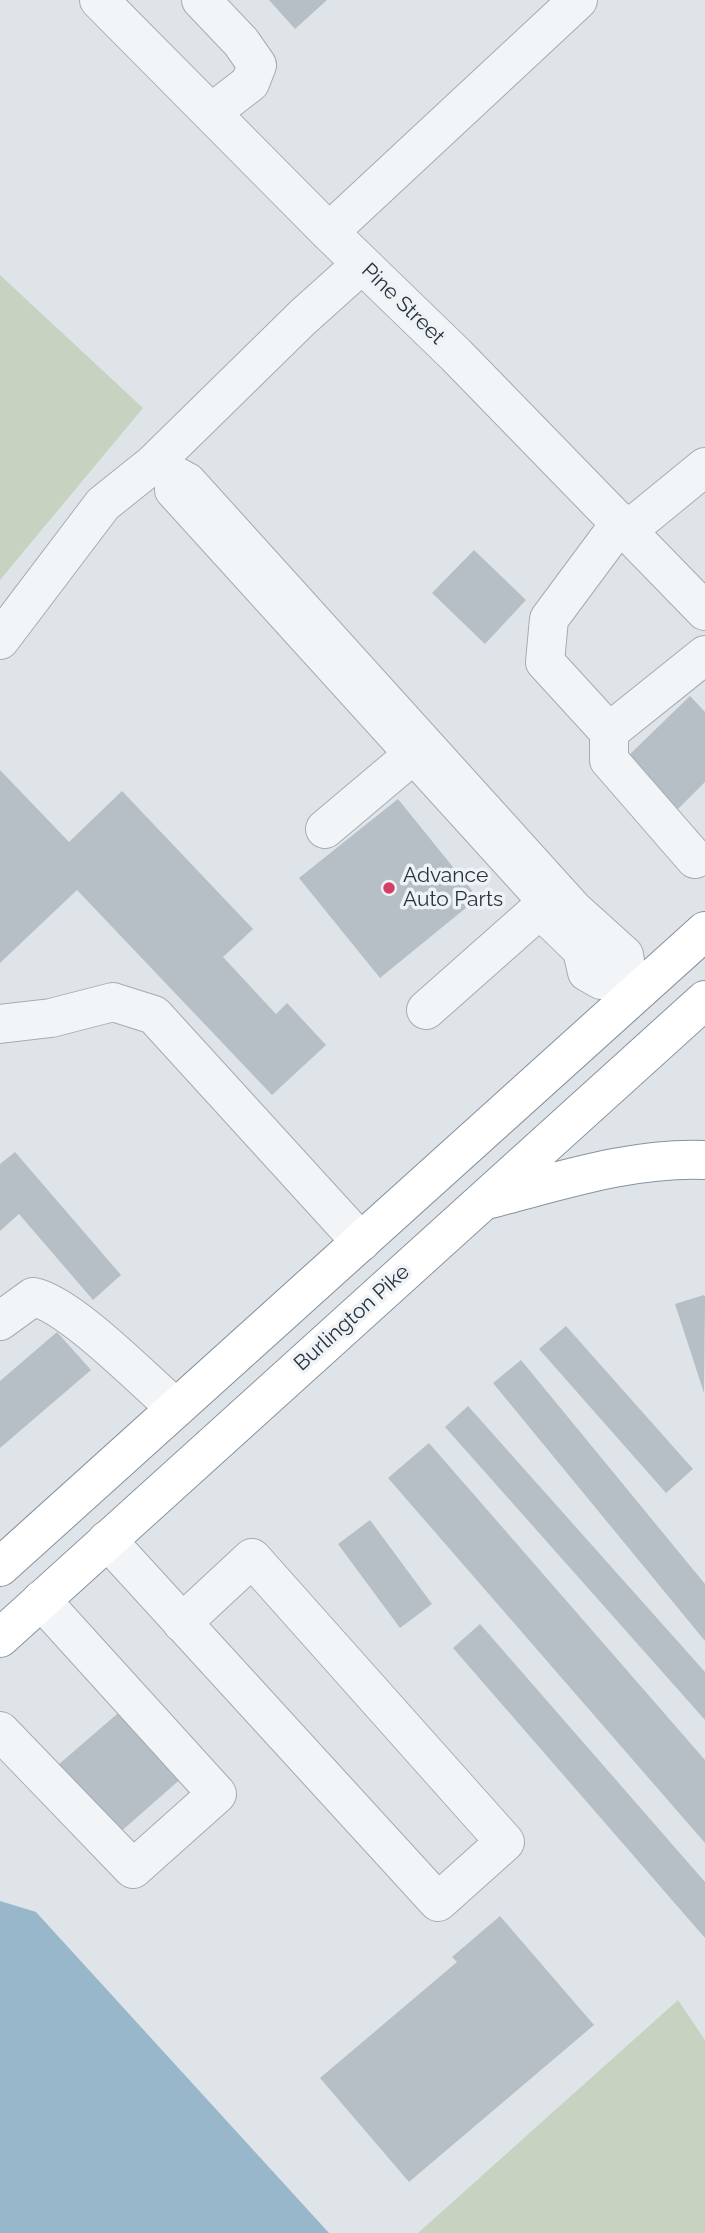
<!DOCTYPE html>
<style>
body{margin:0}
canvas{display:block;background:#dfe4e9}
</style>
<canvas width="705" height="2233"></canvas>
<script>
const ctx = document.querySelector('canvas').getContext('2d');
ctx.lineJoin = 'round';
function fill(path, color) { ctx.fillStyle = color; ctx.fill(path, 'evenodd'); }
function stroke(path, color, width, dash) { ctx.strokeStyle = color; ctx.lineWidth = width; ctx.lineCap = dash ? 'butt' : 'round'; ctx.setLineDash(dash || []); ctx.stroke(path); }
function write(font, color, halo, rows, align = 'center') {
  ctx.font = font + ' Raleway,sans-serif'; ctx.lineWidth = 7; ctx.setLineDash([]); ctx.textBaseline = 'middle'; ctx.strokeStyle = halo; ctx.fillStyle = color; for (const [text, x, y, turn = 0] of rows) {
    ctx.save(); ctx.translate(x, y); ctx.rotate((+turn || 0) * Math.PI / 180); ctx.textAlign = isNaN(turn) ? turn : align; if (halo) ctx.strokeText(text, 0, 0); ctx.fillText(text, 0, 0); ctx.restore();
  }
}
const green = new Path2D(`
 M0 275 143 408 0 580Z
 M678 2000 705 2040V2233H418Z`);
const water = new Path2D(`
 M0 1901 36 1912 329 2233H0Z`);
const building = new Path2D(`
 M269 0H327L295 29Z
 M474 550 526 600 485 644 432 593Z
 M690 696 705 712V782L678 809 627 757Z
 M0 770 69 842 122 791 253 929 223 957 276 1014 287 1003 326 1045 272 1095 77 890 0 963Z
 M398 799 478 898 380 978 299 878Z
 M15 1152 121 1275 93 1300 19 1214 0 1231V1164Z
 M704 1295 705 1297 704 1393 675 1304Z
 M566 1326 693 1469 666 1493 539 1349Z
 M57 1332 91 1370 0 1448V1381Z
 M521 1360 705 1584V1641L493 1383Z
 M468 1406 705 1672V1720L445 1427Z
 M429 1443 705 1760V1843L388 1478Z
 M370 1520 432 1604 400 1628 338 1544Z
 M480 1624 705 1882V1938L453 1648Z
 M124 1708 184 1776 118 1834 58 1765Z
 M500 1916 594 2025 409 2182 320 2078 457 1962 452 1957Z`);
const minor = new Path2D(`
 M99 0 329 232 456 355 705 611
 M201 0 241 42 257 65 250 83 211 113
 M329 232 578 0
 M174 478V490L548 902V917L582 950 587 972 601 980 618 977 625 961 624 955 573 909 187 482 153 464 303 317 362 264
 M628 530 705 467
 M0 640 103 504 153 464
 M609 732 545 662 549 619 621 522
 M325 829 414 754
 M695 859 609 760V732L705 655
 M426 1010 548 902
 M0 1024 51 1018 113 1002 154 1015 361 1242
 M0 1321 33 1297C70 1304 144 1381 176 1408
 M107 1540 438 1902 505 1842 252 1558 182 1623
 M0 1731 133 1869 217 1794 41 1600`);
const highway = new Path2D(`
 M486 1200C558 1182 630 1157 705 1160
 M0 1567 705 931
 M0 1638 705 1000`);
const markers = [
 [389,888,7,"#d34067"]
];
const streetNames = [
 ["Pine Street",403,304,44],
 ["Burlington Pike",352,1318,-42]
];
const poiNames = [
 ["Advance",403,876],
 ["Auto Parts",403,900]
];
fill(green, '#c7d3c0');
fill(water, '#99b7ca');
fill(building, '#b6bec6');
stroke(minor, '#a4acb3', 40);
stroke(highway, '#8693a0', 40);
stroke(minor, '#f2f5f7', 38);
stroke(highway, '#fff', 38);
for (const [x, y, r, color] of markers) { const dot = new Path2D(); dot.arc(x, y, r, 0, 2 * Math.PI); ctx.fillStyle = color; ctx.fill(dot); stroke(dot, '#eff3f6', 2.5); }
write('21px', '#283441', '#eff3f6', streetNames);
write('21px', '#283441', '#eff3f6', poiNames, 'left');
</script>
